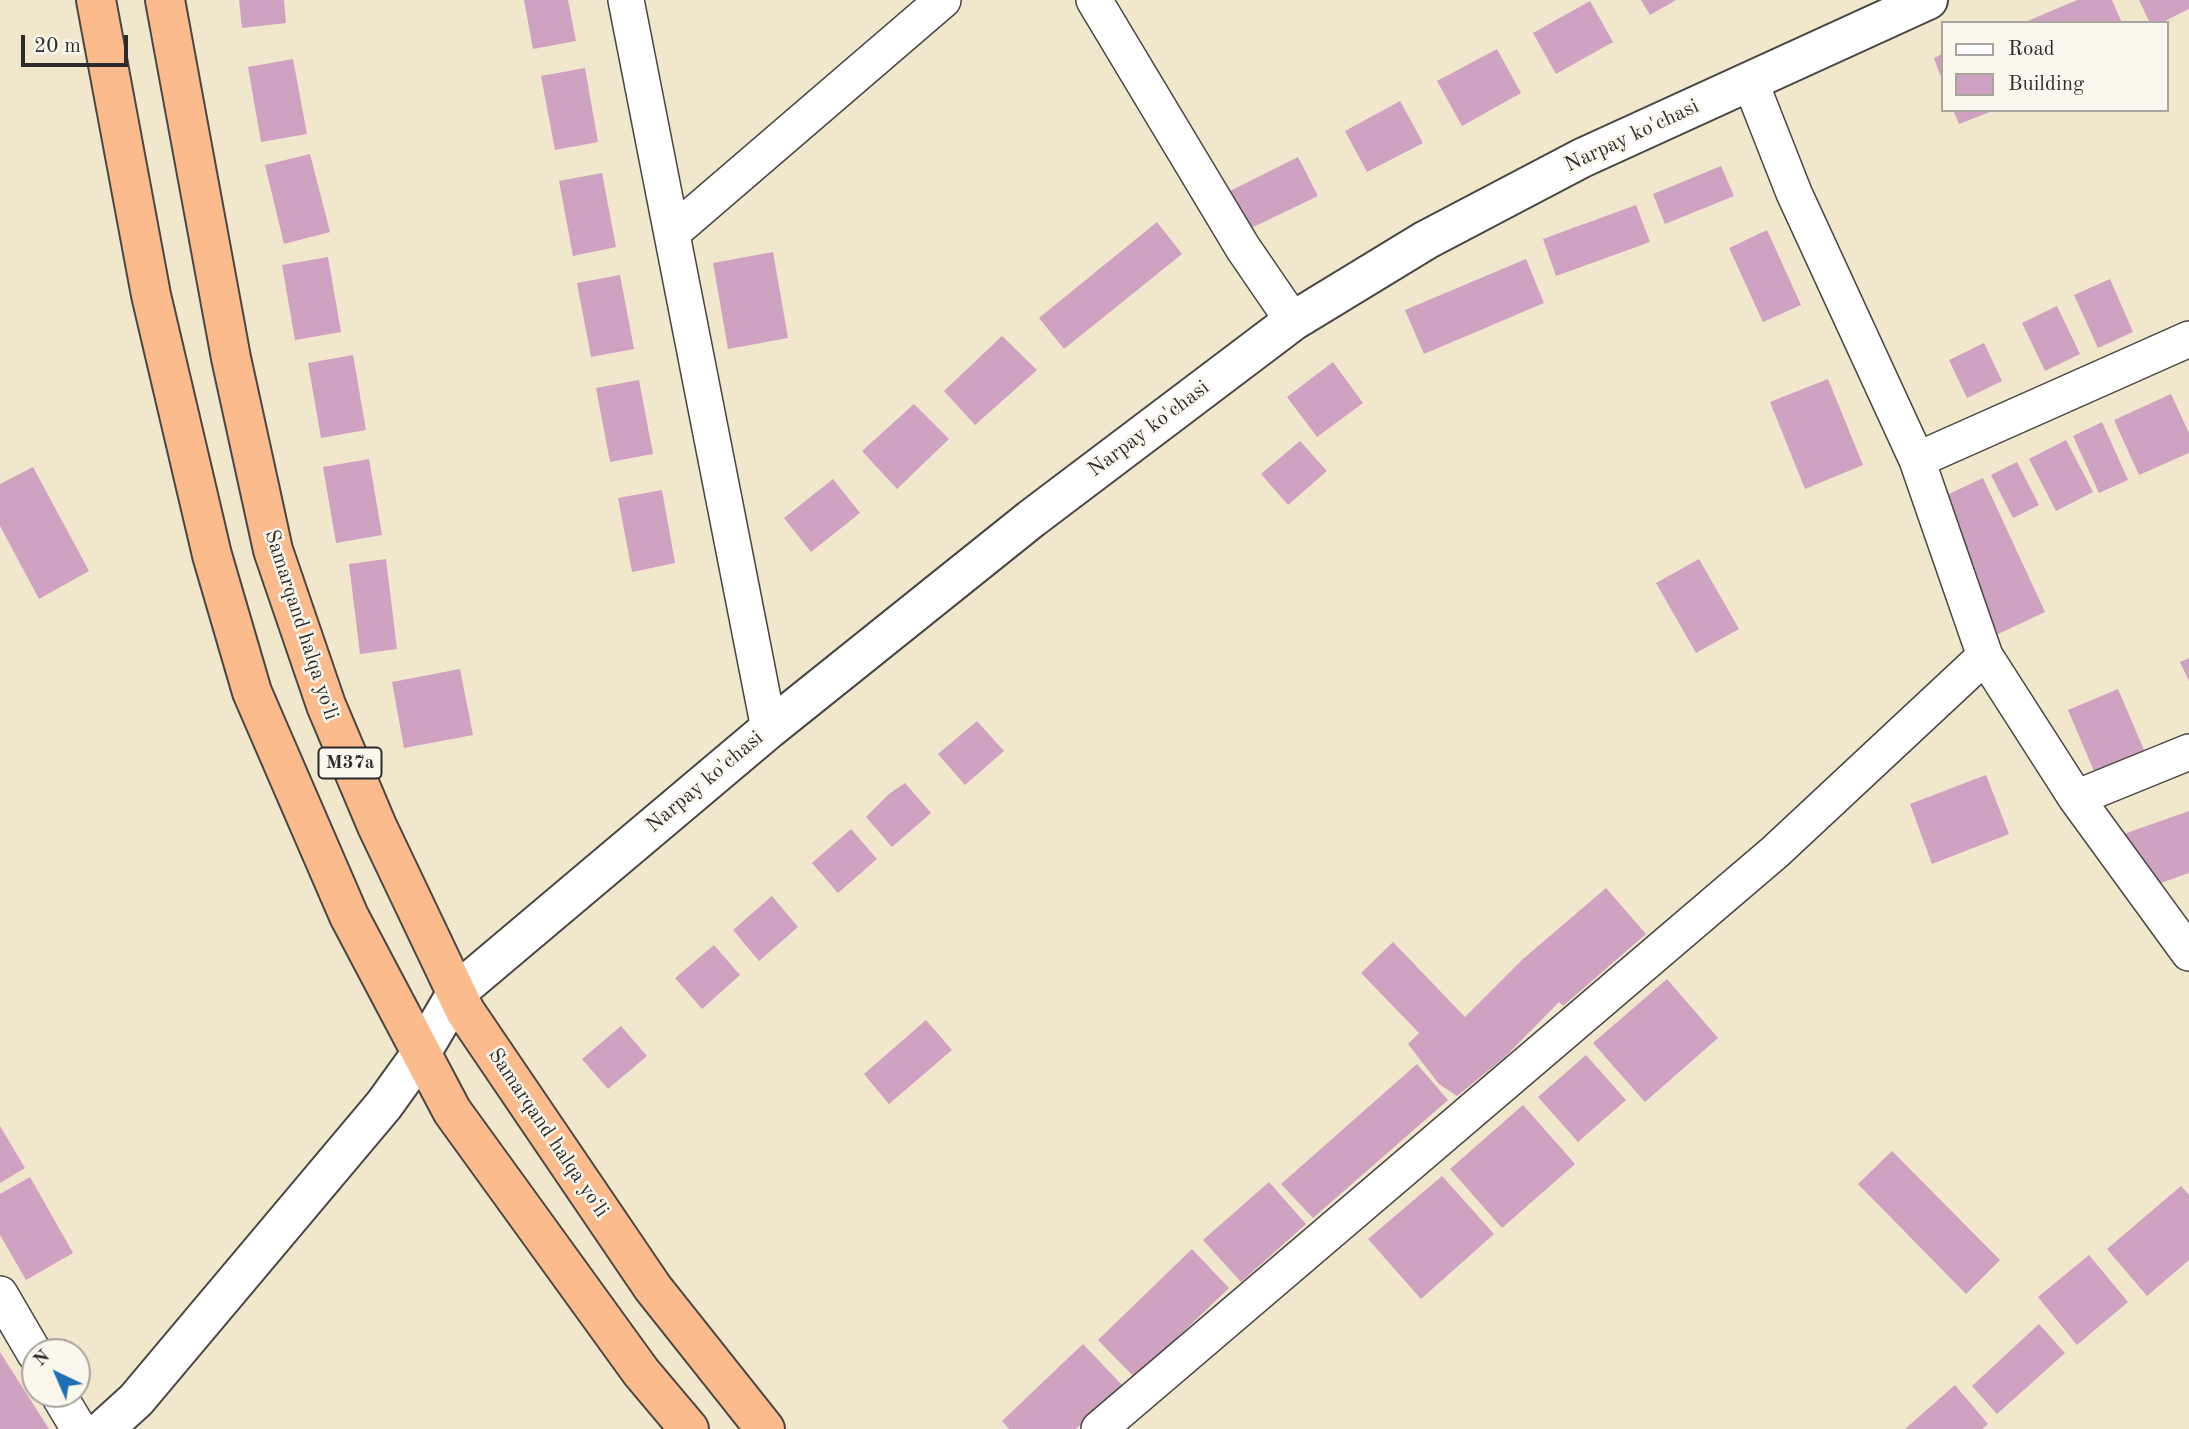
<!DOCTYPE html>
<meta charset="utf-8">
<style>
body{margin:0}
#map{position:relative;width:2189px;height:1429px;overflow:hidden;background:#f1e7cc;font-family:"Old Standard TT",serif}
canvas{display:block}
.legend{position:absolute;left:1941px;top:21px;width:228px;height:91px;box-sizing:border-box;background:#fbf7ec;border:2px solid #a8a59f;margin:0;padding:9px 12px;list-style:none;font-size:21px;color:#2b2b2b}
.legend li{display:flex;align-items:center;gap:14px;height:35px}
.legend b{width:35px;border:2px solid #a8a59f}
.north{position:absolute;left:21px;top:1338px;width:70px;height:70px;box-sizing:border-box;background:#fbf7ec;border:2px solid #a8a59f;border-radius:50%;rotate:316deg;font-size:19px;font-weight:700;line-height:28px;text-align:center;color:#2b2b2b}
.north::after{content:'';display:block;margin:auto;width:24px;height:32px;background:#1f6fb2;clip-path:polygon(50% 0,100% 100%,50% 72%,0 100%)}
.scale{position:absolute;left:21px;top:35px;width:107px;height:32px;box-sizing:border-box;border:4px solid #2b2b2b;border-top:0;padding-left:9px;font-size:21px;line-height:24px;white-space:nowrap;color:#2b2b2b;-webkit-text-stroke:5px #fbf7ec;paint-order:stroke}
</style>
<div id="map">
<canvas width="2189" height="1429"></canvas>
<ul class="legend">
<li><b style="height:9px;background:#fff"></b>Road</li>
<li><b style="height:19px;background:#cfa2c2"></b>Building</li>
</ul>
<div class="north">N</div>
<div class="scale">20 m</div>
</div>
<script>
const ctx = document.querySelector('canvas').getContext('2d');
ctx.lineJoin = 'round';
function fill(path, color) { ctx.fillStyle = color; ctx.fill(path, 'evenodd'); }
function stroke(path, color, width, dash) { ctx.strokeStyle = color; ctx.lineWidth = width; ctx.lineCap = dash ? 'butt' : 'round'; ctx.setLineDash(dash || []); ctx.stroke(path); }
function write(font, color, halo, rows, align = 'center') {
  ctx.font = font + ' "Old Standard TT",serif'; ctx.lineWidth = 5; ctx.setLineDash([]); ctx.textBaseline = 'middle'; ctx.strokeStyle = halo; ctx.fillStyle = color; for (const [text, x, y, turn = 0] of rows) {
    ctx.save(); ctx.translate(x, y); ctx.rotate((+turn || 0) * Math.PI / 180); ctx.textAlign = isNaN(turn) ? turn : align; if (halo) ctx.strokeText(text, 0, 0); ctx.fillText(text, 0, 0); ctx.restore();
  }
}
const building = new Path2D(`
 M239 0H284L286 23 242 28Z
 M524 0H568L576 41 533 49Z
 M1641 0H1676L1650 15Z
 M2077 0H2112L2122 23H2023Z
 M2139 0H2189V9L2161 23H2150Z
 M1590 1 1613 42 1556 74 1533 33Z
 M1497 49 1521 93 1462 126 1437 81Z
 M1942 54V80L1934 58Z
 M293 59 307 134 261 142 248 67Z
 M585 68 598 142 555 150 541 76Z
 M1400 101 1423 143 1367 172 1345 131Z
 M1953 110H1995L1959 124Z
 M310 154 330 232 284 244 265 165Z
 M1298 157 1318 196 1249 229 1230 191Z
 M1721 166 1734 196 1665 224 1653 194Z
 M602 173 616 247 573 256 559 181Z
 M1636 205 1650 242 1556 276 1543 239Z
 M1157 222 1182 254 1064 349 1039 318Z
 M1767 230 1801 305 1763 322 1729 248Z
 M773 252 788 338 728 349 713 263Z
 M328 257 341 332 295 340 282 265Z
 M1526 259 1544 303 1424 354 1405 310Z
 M620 275 634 349 591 357 577 283Z
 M2110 279 2133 332 2098 348 2074 295Z
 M2057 306 2080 354 2045 371 2022 323Z
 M1002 336 1037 370 975 425 944 391Z
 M1984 343 2002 381 1967 398 1949 360Z
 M353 355 366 430 321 438 308 363Z
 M1333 362 1363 403 1317 437 1287 397Z
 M1828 379 1863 465 1805 489 1770 402Z
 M639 380 653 454 610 462 596 388Z
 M2171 394 2189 433V453L2139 475 2114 420Z
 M914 404 949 439 897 489 862 451Z
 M2102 422 2128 480 2099 493 2073 436Z
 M2066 440 2093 492 2056 511 2029 459Z
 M1300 441 1327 471 1288 505 1261 474Z
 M369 459 382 535 336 543 323 467Z
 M2017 462 2039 505 2013 518 1991 475Z
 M33 467 89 571 39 599 0 526V484Z
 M1983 478 2045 612 1996 635 1934 501Z
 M833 479 860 513 811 552 784 518Z
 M662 490 675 563 632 572 618 498Z
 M386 559 397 649 360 654 349 564Z
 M1699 559 1739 629 1696 653 1656 583Z
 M2189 658V681L2180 662Z
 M460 669 473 735 404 748 392 682Z
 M2118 689 2144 750 2094 771 2068 710Z
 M977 721 1004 751 965 785 938 754Z
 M1986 775 2009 834 1932 864 1910 804Z
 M905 783 931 813 892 847 866 817 889 794Z
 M2189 811V873L2141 890 2121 835Z
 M851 829 877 859 838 893 812 863Z
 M1606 888 1646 934 1563 1006 1559 1002 1505 1057 1457 1096 1439 1084 1408 1044 1419 1033 1361 973 1393 942 1465 1017 1523 959Z
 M772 896 798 927 759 961 733 930Z
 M714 945 740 975 702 1009 675 978Z
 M1667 979 1718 1038 1645 1102 1593 1043Z
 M926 1020 952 1050 889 1104 864 1074Z
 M621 1026 647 1056 608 1089 582 1059Z
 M1586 1055 1626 1100 1578 1142 1538 1097Z
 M1417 1064 1448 1100 1313 1218 1281 1184Z
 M1523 1105 1575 1164 1502 1228 1450 1169Z
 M0 1126 25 1168 0 1183Z
 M1892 1151 2000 1260 1966 1294 1858 1184Z
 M1442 1176 1494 1234 1421 1299 1368 1239Z
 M30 1177 73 1253 26 1280 0 1235V1194Z
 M1269 1182 1306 1224 1241 1282 1203 1240Z
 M2181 1186 2189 1195V1260L2147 1296 2107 1249Z
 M1192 1249 1229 1288 1135 1378 1098 1340Z
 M2089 1255 2128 1302 2077 1345 2038 1297Z
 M2039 1324 2065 1353 1997 1414 1972 1386Z
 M1083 1344 1122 1385 1076 1429H1009L1002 1421Z
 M0 1352 49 1429H0Z
 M1955 1385 1988 1424 1982 1429H1905Z`);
const minor = new Path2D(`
 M626 0 769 729
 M1094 0 1243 248 1293 321
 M1750 81 1794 193 1917 460 1985 656 2076 798 2189 953
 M672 233 943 0
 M1917 460 2189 339
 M2076 798 2189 752
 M0 1294 35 1354
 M58 1394 79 1429
 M1099 1429 1775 852 1985 656`);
const tertiary = new Path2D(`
 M104 1429 136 1400 384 1105 420 1055 457 992 769 729 1031 519 1293 321 1426 240 1582 158 1928 0`);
const trunk = new Path2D(`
 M96 0 151 295 212 555 252 692 349 916 452 1111 641 1372 689 1429
 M165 0 231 358 273 550 326 705 377 826 465 1011 653 1288 765 1429`);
const shields = [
 [350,763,63]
];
const shieldNames = [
 ["M37a",350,763]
];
const streetNames = [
 ["Narpay ko'chasi",1632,136,-25],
 ["Narpay ko'chasi",1149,429,-37],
 ["Samarqand halqa yoʻli",301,625,72],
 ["Narpay ko'chasi",705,782,-40],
 ["Samarqand halqa yoʻli",548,1133,56]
];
fill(building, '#cfa2c2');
stroke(minor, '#494743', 38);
stroke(tertiary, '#494743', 42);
stroke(trunk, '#494743', 42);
stroke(minor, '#fff', 35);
stroke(tertiary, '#fff', 38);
stroke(trunk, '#fbbb8c', 38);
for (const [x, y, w] of shields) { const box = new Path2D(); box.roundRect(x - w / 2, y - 15.5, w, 31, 5); ctx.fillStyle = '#fbf7ec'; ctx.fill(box); stroke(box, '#2b2b2b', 2); }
write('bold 19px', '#2b2b2b', null, shieldNames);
write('21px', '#2b2b2b', '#fbf7ec', streetNames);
</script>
